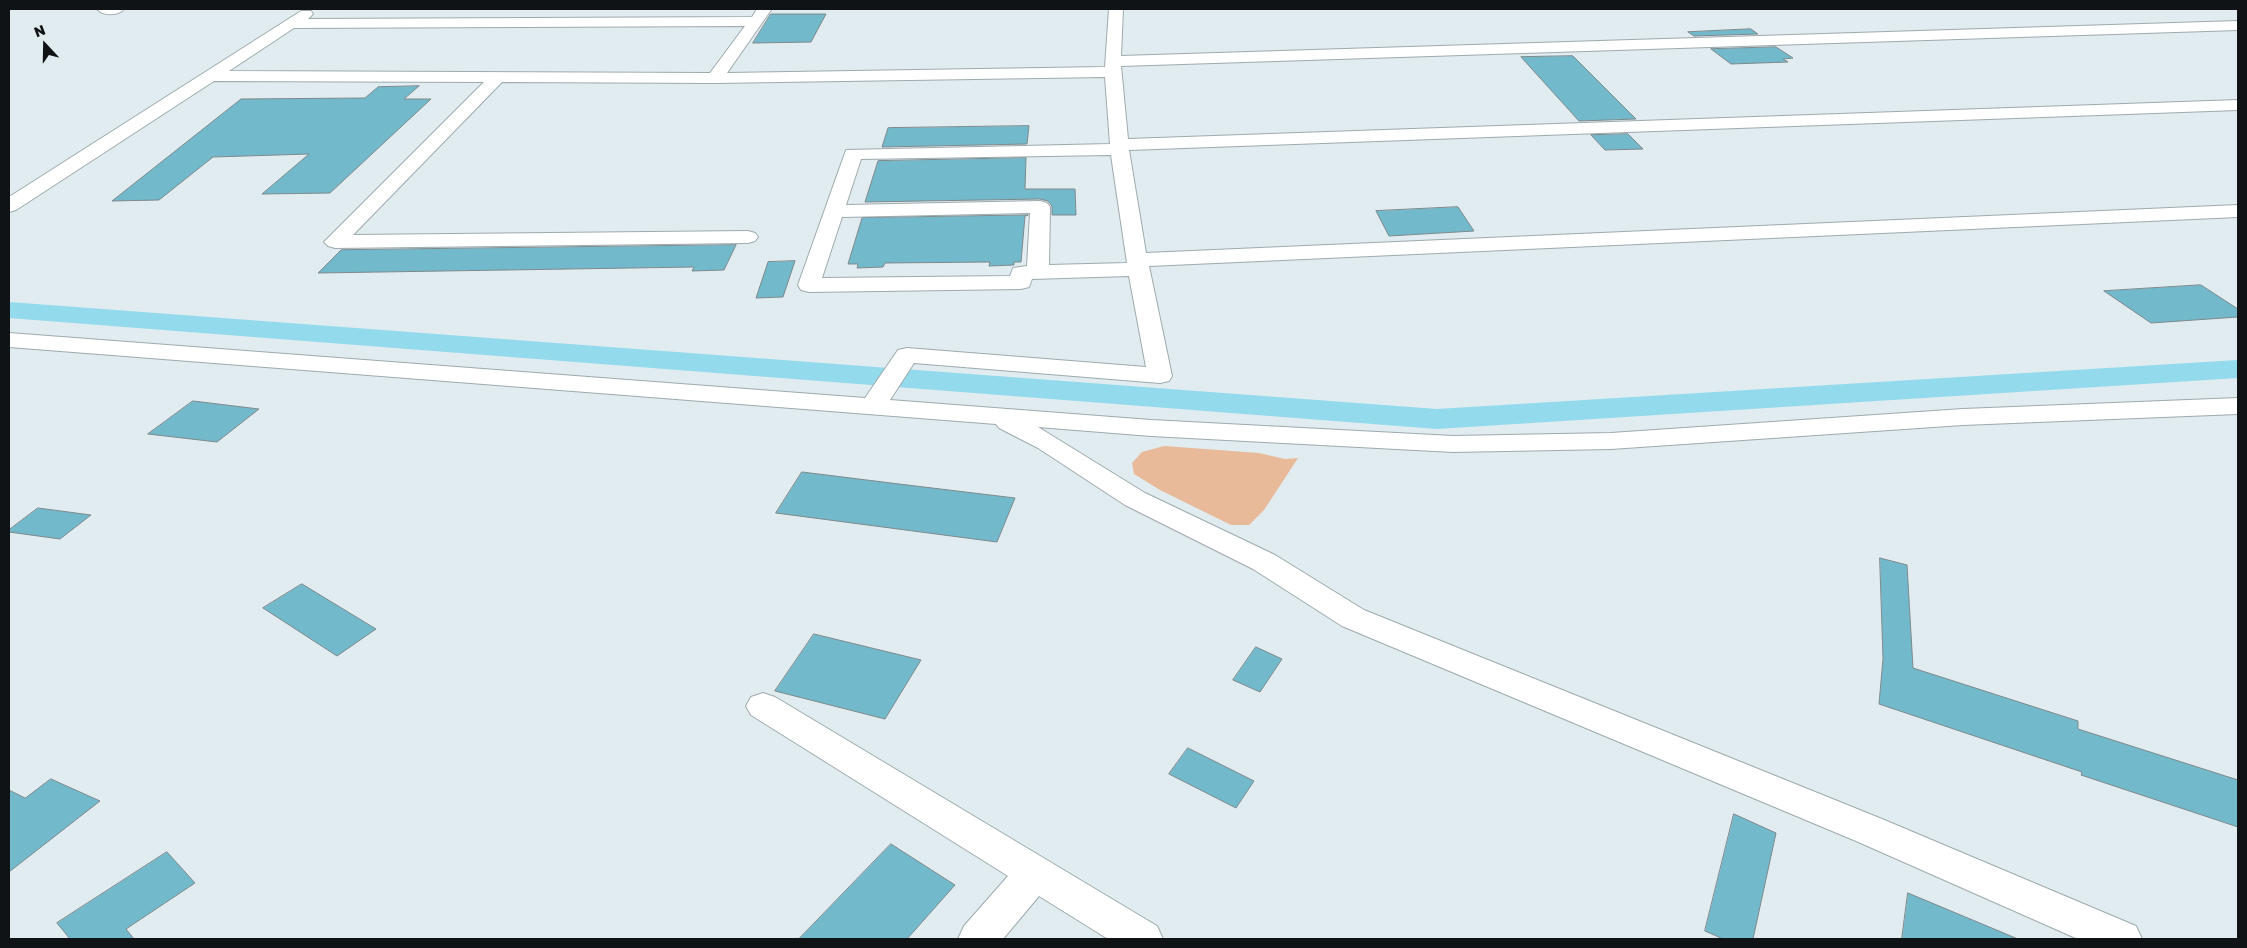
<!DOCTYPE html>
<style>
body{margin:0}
#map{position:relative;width:2247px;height:948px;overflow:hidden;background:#e0ecf0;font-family:"Golos Text",sans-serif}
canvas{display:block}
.frame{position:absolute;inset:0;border:10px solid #0f1315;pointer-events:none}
.north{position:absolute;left:20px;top:20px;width:50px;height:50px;-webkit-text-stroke:4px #e0ecf0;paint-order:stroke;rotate:339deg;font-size:14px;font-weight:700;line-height:20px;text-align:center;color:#0f1315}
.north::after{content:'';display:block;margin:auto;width:18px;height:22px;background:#0f1315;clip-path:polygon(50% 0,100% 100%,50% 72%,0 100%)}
</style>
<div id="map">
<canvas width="2247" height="948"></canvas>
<div class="frame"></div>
<div class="north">N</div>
</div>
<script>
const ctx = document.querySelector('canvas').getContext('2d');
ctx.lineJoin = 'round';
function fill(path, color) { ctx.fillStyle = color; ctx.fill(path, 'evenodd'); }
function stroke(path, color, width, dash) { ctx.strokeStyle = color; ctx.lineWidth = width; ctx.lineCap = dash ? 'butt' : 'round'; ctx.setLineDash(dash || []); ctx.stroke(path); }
const green = new Path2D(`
 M1164 446 1259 453 1285 459 1298 458 1264 510 1249 525H1231L1160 490 1134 474 1132 463 1142 452Z`);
const canal = new Path2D(`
 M9 302 1437 409 2238 360V378L1437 429 9 318Z`);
const building = new Path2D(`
 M771 14H826L811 42 753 43Z
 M1751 29 1758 34 1694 36 1688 32Z
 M1776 47 1793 58 1783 59 1788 62 1731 64 1711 49Z
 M1573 56 1636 119 1579 121 1521 57Z
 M419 86 404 99H431L330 193 262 194 309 154 213 157 159 200 112 201 241 99 365 98 378 87Z
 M1029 126 1027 144 882 147 888 128Z
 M1628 134 1643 149 1605 150 1591 135Z
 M1026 158 1025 189H1075L1076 215H1052V206L1048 201 1040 199 865 202 878 161Z
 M1458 207 1474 231 1389 236 1376 211Z
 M1028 215 1025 216 1021 262H1014V265L989 266 990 262 885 263 883 267 857 268 858 264H848L862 218Z
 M736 245 724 270 692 271 694 267 318 273 341 250Z
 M795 261 783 297 756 298 768 262Z
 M2201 285 2238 309V317L2151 323 2104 291Z
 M193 401 259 409 217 442 148 434Z
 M802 472 899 484 1015 498 997 542 776 513Z
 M38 508 91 515 60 539 9 532V530Z
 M1880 558 1907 565 1913 668 2078 721V729L2238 780V827L2081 775 2082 772 1879 704 1883 659Z
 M302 584 376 629 337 656 263 608Z
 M814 634 921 660 885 719 775 691Z
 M1256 647 1282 659 1260 692 1233 680Z
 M1188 748 1254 781 1236 808 1169 774Z
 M51 779 100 801 9 872V790L25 798Z
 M1734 814 1776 833 1753 939H1723L1705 931Z
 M891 844 955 885 907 939H799Z
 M167 852 195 883 126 929 134 939H70L57 923Z
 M1908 893 2018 939H1902Z`);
const minor = new Path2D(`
 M97 9H124C119 16 102 16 97 9Z
 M757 9 771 10 727 73 1105 67 1109 9H1123L1121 56 2238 21V30L1121 66 1128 139 2238 100V110L1129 150 1146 253 2238 205V217L1149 266 1172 376 1169 381 1160 383 914 363 890 400 1151 420 1453 436 1611 433 1963 409 2238 398V414L1963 425 1611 449 1453 452 1151 436 1038 427 1145 493 1275 555 1364 610 1882 819 2136 926 2142 939H2078L1856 841 1342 626 1253 569 1125 505 1038 448 999 428 996 424 9 347V333L865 398 898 350 907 348 1146 367 1129 276 1032 279 1029 287 1021 289 809 292 801 290 798 285 846 150 1110 144 1105 77 715 83 502 82 353 235 748 231 755 233 758 237 755 241 748 243 335 248 328 246 324 242 484 82 214 81 16 210 9 212V197L301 11H311L313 14 308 19 752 17ZM745 26 710 73 229 71 294 28ZM1111 155 1127 263 1049 265 1050 207 1047 203 1040 201 846 205 861 159ZM1030 213 1027 266 1013 268 1010 276 822 278 842 217Z
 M763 693 775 697 1157 926 1163 939H1108L1039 896 1003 939H958L964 926 1008 876 751 715 746 706 751 697Z`);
fill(green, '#e8ba9a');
fill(canal, '#92daec');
fill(building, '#72b9cb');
stroke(building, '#7e898c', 1);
stroke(minor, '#9eaaad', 2);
fill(minor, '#fff');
</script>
